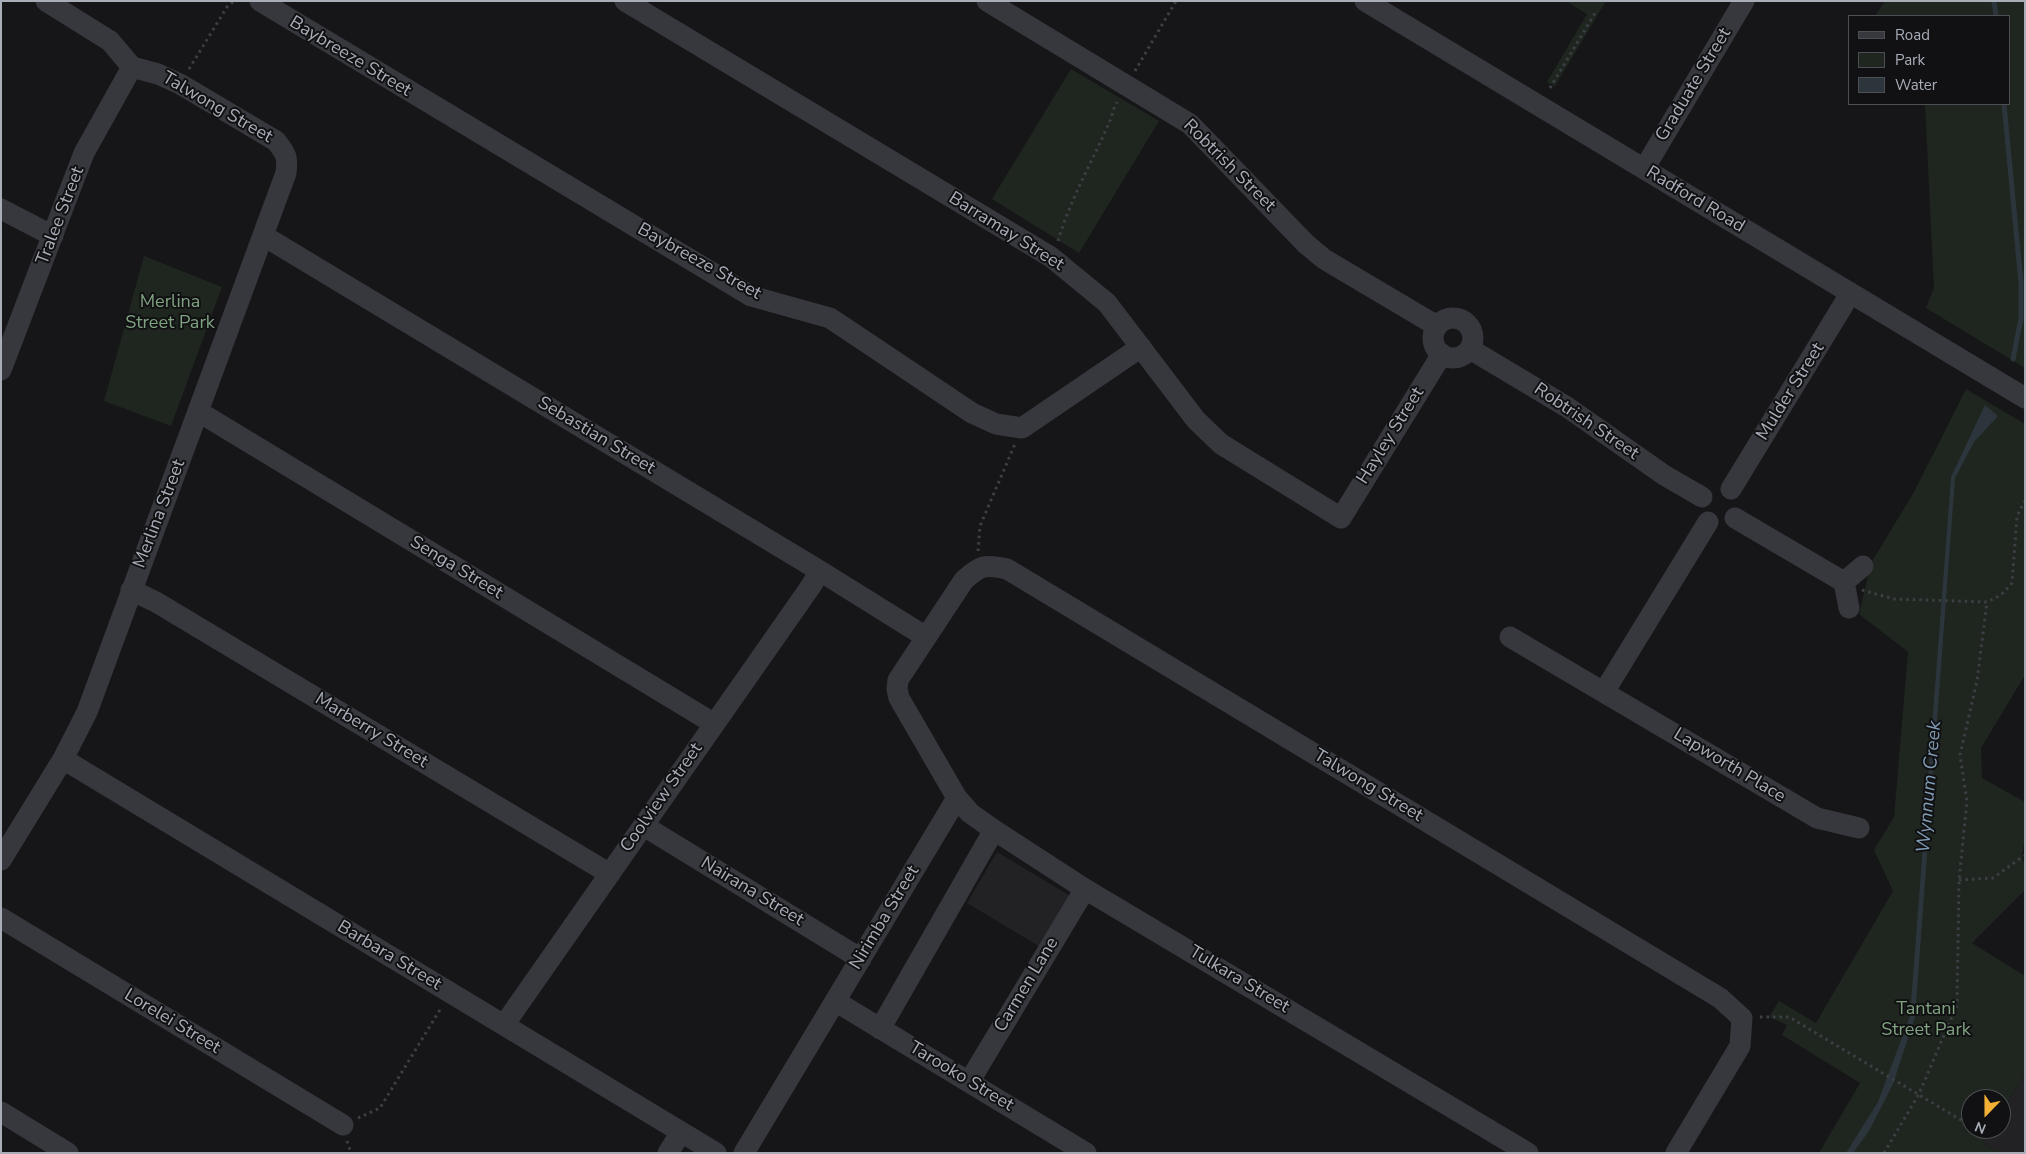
<!DOCTYPE html>
<style>
body{margin:0}
#map{position:relative;width:2026px;height:1154px;overflow:hidden;background:#161618;font-family:"Nunito Sans",sans-serif}
canvas{display:block}
.frame{position:absolute;inset:0;border:2px solid #a8adb8;pointer-events:none}
.legend{position:absolute;left:1848px;top:15px;width:162px;height:90px;box-sizing:border-box;background:#111113;border:1px solid #4d4f55;margin:0;padding:6px 9px;list-style:none;font-size:15px;color:#a8adb8}
.legend li{display:flex;align-items:center;gap:10px;height:25px}
.legend b{width:25px;border:1px solid #4d4f55}
.north{position:absolute;left:1961px;top:1089px;width:50px;height:50px;box-sizing:border-box;background:#111113;border:1px solid #4d4f55;border-radius:50%;rotate:202deg;font-size:14px;font-weight:700;line-height:20px;text-align:center;color:#a8adb8}
.north::after{content:'';display:block;margin:auto;width:18px;height:22px;background:#f2b134;clip-path:polygon(50% 0,100% 100%,50% 72%,0 100%)}
</style>
<div id="map">
<canvas width="2026" height="1154"></canvas>
<div class="frame"></div>
<ul class="legend">
<li><b style="height:6px;background:#37383d"></b>Road</li>
<li><b style="height:14px;background:#1e261f"></b>Park</li>
<li><b style="height:14px;background:#2c353c"></b>Water</li>
</ul>
<div class="north">N</div>
</div>
<script>
const ctx = document.querySelector('canvas').getContext('2d');
ctx.lineJoin = 'round';
function fill(path, color) { ctx.fillStyle = color; ctx.fill(path, 'evenodd'); }
function stroke(path, color, width, dash) { ctx.strokeStyle = color; ctx.lineWidth = width; ctx.lineCap = dash ? 'butt' : 'round'; ctx.setLineDash(dash || []); ctx.stroke(path); }
function write(font, color, halo, rows, align = 'center') {
  ctx.font = font + ' "Nunito Sans",sans-serif'; ctx.lineWidth = 4; ctx.setLineDash([]); ctx.textBaseline = 'middle'; ctx.strokeStyle = halo; ctx.fillStyle = color; for (const [text, x, y, turn = 0] of rows) {
    ctx.save(); ctx.translate(x, y); ctx.rotate((+turn || 0) * Math.PI / 180); ctx.textAlign = isNaN(turn) ? turn : align; if (halo) ctx.strokeText(text, 0, 0); ctx.fillText(text, 0, 0); ctx.restore();
  }
}
const built = new Path2D(`
 M997 852 1072 897 1042 948 967 903Z
 M2025 1074V1153H2000L1983 1143 1991 1129H2001V1113Z`);
const green = new Path2D(`
 M1566 1H1606L1555 86 1547 82 1587 14Z
 M1885 1H2025V368L1926 308 1934 288 1925 104H2010V16H1875Z
 M1071 69 1159 121 1079 253 992 199Z
 M144 256 222 287 171 426 104 401Z
 M1966 389 2025 424V675L1981 748 1982 778 2025 802V835L2022 857 2025 867V890L1972 943 2025 976V1074L2001 1113V1099H1971V1129H1991L1983 1143 2000 1153H1819L1860 1083 1782 1035 1787 1025 1769 1017 1779 1001 1816 1023 1893 891 1874 850 1894 817 1908 652 1859 614 1871 563 1914 492Z`);
const water = new Path2D(`
 M1985 405 1998 416 1974 442 1955 478 1915 1017 1893 1084 1869 1131 1853 1153H1846L1878 1102 1910 1016 1951 477Z`);
const stream = new Path2D(`
 M1994 1 1996 16
 M2004 104 2021 283V318L2013 359`);
const path = new Path2D(`
 M189 69 227 7 234 1
 M1135 71 1176 1
 M1550 88 1595 13
 M1058 241C1070 200 1092 162 1109 123 1112 116 1113 109 1117 102
 M978 551 980 526 1015 444
 M1862 590 1894 599 1987 602 2001 595 2012 583 2017 516 2025 501
 M1959 880 1993 878 2022 857 2025 856
 M1760 1017H1789L1971 1126
 M358 1118 380 1108 441 1008
 M1976 1129 1987 1136
 M347 1141 351 1153
 M1884 1153 1919 1094 1957 1005 1959 880 1967 801 1960 755 1977 681 1987 602`);
const minor = new Path2D(`
 M260 1 751 296 830 318 972 413 996 424 1022 428 1141 347
 M625 1 1051 257 1107 303 1196 420 1221 444 1341 518 1442 354
 M987 1 1190 124 1306 244 1324 259 1437 326
 M1365 1 2025 398
 M1644 169 1744 1
 M1 209 53 236
 M264 236 820 571 926 637
 M1433 338a20 20 0 1 1 40 0a20 20 0 1 1-40 0Z
 M1470 349 1567 407 1664 475 1702 497
 M1 370 84 153 132 67
 M199 412 713 723
 M1731 489 1850 294
 M1735 518 1844 582
 M131 590 156 602 610 874
 M1849 608 1844 582 1863 566
 M1510 637 1817 818 1859 828
 M1604 692 1708 522
 M63 759 716 1153
 M644 826 861 959
 M1 860 63 759 87 712 286 173C288 156 286 154 276 141L180 84 158 74 132 67 110 41 46 1
 M1 918 343 1125
 M835 1001 1086 1153
 M504 1025 811 586 820 571
 M880 1029 994 830
 M969 1082 1085 889
 M1 1112 68 1153
 M668 1153 681 1132
 M744 1153 957 798
 M1528 1153 1085 889 994 830 970 813 957 798 899 698 897 689 898 680 964 580C981 565 985 564 1007 569L1720 998 1742 1018 1740 1046 1676 1153`);
const streetNames = [
 ["Baybreeze Street",350,57,31],
 ["Graduate Street",1694,85,-59],
 ["Talwong Street",217,108,30],
 ["Robtrish Street",1229,166,45],
 ["Radford Road",1695,200,31],
 ["Tralee Street",61,216,-69],
 ["Barramay Street",1006,232,32],
 ["Baybreeze Street",699,262,29],
 ["Mulder Street",1791,392,-58],
 ["Robtrish Street",1586,422,34],
 ["Sebastian Street",596,436,31],
 ["Hayley Street",1391,436,-58],
 ["Merlina Street",160,514,-69],
 ["Senga Street",456,568,31],
 ["Marberry Street",371,731,31],
 ["Lapworth Place",1729,766,31],
 ["Talwong Street",1368,786,31],
 ["Coolview Street",662,798,-55],
 ["Nairana Street",752,892,31],
 ["Nirimba Street",885,918,-59],
 ["Barbara Street",389,956,31],
 ["Tulkara Street",1239,980,31],
 ["Carmen Lane",1027,985,-59],
 ["Lorelei Street",172,1022,31],
 ["Tarooko Street",961,1077,31]
];
const parkNames = [
 ["Merlina",170,303],
 ["Street Park",170,324],
 ["Tantani",1926,1010],
 ["Street Park",1926,1031]
];
const waterNames = [
 ["Wynnum Creek",1930,787,-85]
];
fill(built, '#222225');
fill(green, '#1e261f');
fill(water, '#2c353c');
stroke(stream, '#2c353c', 5);
stroke(path, '#3d3f44', 3, [2.5, 4]);
stroke(minor, '#37383d', 21);
write('18px', '#a8adb8', '#111113', streetNames);
write('18px', '#7fa381', '#111113', parkNames);
write('italic 19px', '#7f9bb3', '#111113', waterNames);
</script>
